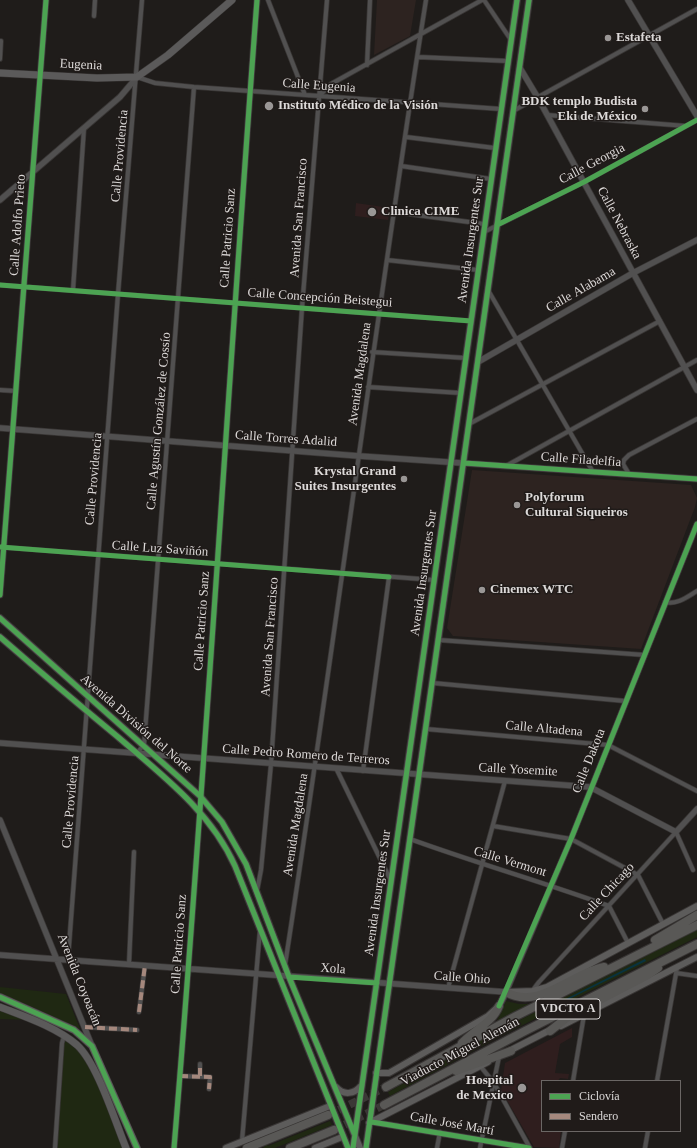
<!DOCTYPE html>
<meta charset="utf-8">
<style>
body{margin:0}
#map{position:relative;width:697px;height:1148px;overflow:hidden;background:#1f1c1a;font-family:Georgia,serif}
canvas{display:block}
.legend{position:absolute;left:541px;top:1080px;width:140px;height:52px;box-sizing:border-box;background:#201b19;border:1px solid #6b6765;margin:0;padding:5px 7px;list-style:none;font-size:12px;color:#dcd9d8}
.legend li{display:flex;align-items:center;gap:8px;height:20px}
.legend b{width:20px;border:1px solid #6b6765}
</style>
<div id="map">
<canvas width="697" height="1148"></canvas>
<ul class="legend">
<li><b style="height:5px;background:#4ca352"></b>Ciclovía</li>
<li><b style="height:5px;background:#a5887d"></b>Sendero</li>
</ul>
</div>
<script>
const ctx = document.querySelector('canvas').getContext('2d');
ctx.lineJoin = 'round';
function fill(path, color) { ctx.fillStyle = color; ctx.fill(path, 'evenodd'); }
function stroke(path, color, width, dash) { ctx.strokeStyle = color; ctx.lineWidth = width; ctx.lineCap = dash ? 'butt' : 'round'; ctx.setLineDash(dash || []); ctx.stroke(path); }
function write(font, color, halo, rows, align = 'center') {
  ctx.font = font + ' Georgia,serif'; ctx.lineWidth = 3; ctx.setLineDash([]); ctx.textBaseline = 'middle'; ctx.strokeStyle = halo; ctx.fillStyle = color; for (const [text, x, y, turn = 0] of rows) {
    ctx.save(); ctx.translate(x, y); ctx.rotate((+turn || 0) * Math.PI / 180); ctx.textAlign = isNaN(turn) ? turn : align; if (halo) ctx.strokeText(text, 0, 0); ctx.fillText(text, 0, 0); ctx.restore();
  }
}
const built = new Path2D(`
 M377 0H416L410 36 374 55Z
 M472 470 691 485 697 498 695 507 641 649 453 636 447 628Z`);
const medical = new Path2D(`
 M356 203 390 208 388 220 355 216Z
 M572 1028V1037L560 1044 555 1073 569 1074 568 1079 560 1078 558 1081H542V1131H561L559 1148 534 1147 501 1090 505 1063Z`);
const green = new Path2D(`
 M697 930V937L495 1039 390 1096 388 1092 494 1033Z
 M0 987 66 994 80 1029 0 996Z
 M506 1001 519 1004H530L497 1021Z
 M0 1009 31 1020 0 1019Z
 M64 1039 84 1056 92 1070 124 1148H56Z
 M330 1121 332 1125 275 1148H263L267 1144 268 1146Z`);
const water = new Path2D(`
 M645 959 646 961 553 1007 552 1006Z`);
const motorwayTunnel = new Path2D(`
 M328 1115 386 1087
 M334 1130 384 1105`);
const minor = new Path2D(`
 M268 0 305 95
 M484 0 511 40
 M94 16 95 0
 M418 57 508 61
 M0 59 1 41
 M367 65 370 0
 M137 77 155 83 194 87 501 109
 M319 96 331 84 482 0
 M513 111 697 9
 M547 115 686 126
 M406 137 495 148
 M401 166 491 179
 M394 212 484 224
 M484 232 584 182 697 120
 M387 260 478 270
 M0 285 471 321
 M73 290 84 128
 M488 290 593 472
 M372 352 466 358
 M368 387 461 393
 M0 390 16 391
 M469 424 660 321
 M506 466 697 360
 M629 474 623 464 624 460 629 455 697 419
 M0 547 434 580
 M665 602C677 605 687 597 697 591
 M439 640 645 655
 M433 683 625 701
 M426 729 608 745 697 791
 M136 754 144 745 194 87
 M336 768 391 881
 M363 771 389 577
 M493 826 571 839 638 875 663 924
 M410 839C476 863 543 882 609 906L628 943
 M257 891 261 870 271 764 302 308 327 0
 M68 959 118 294 142 0
 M129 964 134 852
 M285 965C335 643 375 321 426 0
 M676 973 697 976
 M448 988 505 781
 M533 990 539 982 676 832 693 870
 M139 1012 145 965
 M85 1027 137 1030
 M481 1067 494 1083 530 1148
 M180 1076 210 1077 209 1089
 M200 1076V1064
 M573 1081 584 1015
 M657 1081 677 968
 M242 1141 260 930
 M55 1148 62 1043 64 1036
 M437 1148 440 1132
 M480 1148 499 1057
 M562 1148 565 1131
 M645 1148 648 1131`);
const tertiary = new Path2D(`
 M628 0 697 116
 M520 68 538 98 697 390
 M0 200 120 97 137 77
 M478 362 633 273 697 240
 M0 428 359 456 697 479
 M0 595 46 0
 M0 743 590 787 676 832 697 809
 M0 820 92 1046
 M0 955 506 992 571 839 697 524
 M372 1122 529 1148
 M174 1148C206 766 228 383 257 0`);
const secondary = new Path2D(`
 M0 618 200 796 222 822 246 864 289 977 360 1148
 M0 637C39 671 78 704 118 737 162 775 211 812 235 866L348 1148
 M561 1026 697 957
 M507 1052 552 1029
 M376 1073H389L488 1016 499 1006 506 992 533 991 547 987 697 906
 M336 1087C344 1096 354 1094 361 1086
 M369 1123 488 1062
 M226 1148 330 1106
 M315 1148 342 1137
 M353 1148 517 0
 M366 1148 529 0`);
const primary = new Path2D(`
 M0 73 97 78 137 77 168 55 232 0
 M0 997 74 1030 92 1046 137 1148
 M0 1007C26 1017 56 1027 77 1045 97 1063 115 1121 126 1148`);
const motorway = new Path2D(`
 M655 940 697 915
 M506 992C538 1011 572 973 604 967
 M550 1031 569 1016 648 975 658 968
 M462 1043C474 1030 493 1022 499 1006
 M456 1071 511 1051
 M386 1087 516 1016 697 925
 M384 1105 525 1031 697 944
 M247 1148 328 1115
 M290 1148 334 1130`);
const quiet = new Path2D(`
 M139 1012 145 965
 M85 1027 137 1030
 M180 1076 210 1077 209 1089
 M200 1076V1064`);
const cycleway = new Path2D(`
 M497 225 584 182 697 120
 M0 285 471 321
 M464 463 697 479
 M0 547 389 577
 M0 595 46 0
 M0 618 200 796 222 822 246 864 289 977 354 1133
 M0 637C39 671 78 704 118 737 162 775 211 812 235 866L348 1148
 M289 977 377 983
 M0 997 74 1030 92 1046 137 1148
 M499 1006 571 839 697 524
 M372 1122 529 1148
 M174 1148C206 766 228 383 257 0
 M353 1148 517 0
 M366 1148 529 0`);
const markers = [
 [608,38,4,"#9a9796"],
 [269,106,5,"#9a9796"],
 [645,109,4,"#9a9796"],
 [372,212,5,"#9a9796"],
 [404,479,4,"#9a9796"],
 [517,505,4,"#9a9796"],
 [482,590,4,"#9a9796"],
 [522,1088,5,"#9a9796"]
];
const shields = [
 [568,1009,64]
];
const shieldNames = [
 ["VDCTO A",568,1009]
];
const poiNames = [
 ["Estafeta",616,38],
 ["BDK templo Budista",637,102,"right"],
 ["Eki de México",637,117,"right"],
 ["Instituto Médico de la Visión",278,106],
 ["Clinica CIME",381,212],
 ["Krystal Grand",396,472,"right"],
 ["Suites Insurgentes",396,487,"right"],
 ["Polyforum",525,498],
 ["Cultural Siqueiros",525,513],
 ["Cinemex WTC",490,590],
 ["Hospital",513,1081,"right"],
 ["de Mexico",513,1096,"right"]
];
const streetNames = [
 ["Eugenia",81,65,3],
 ["Calle Eugenia",319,86,4],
 ["Calle Providencia",120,156,-85],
 ["Calle Georgia",592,164,-28],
 ["Avenida San Francisco",299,218,-86],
 ["Calle Nebraska",619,223,62],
 ["Calle Adolfo Prieto",18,225,-86],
 ["Calle Patricio Sanz",228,238,-86],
 ["Avenida Insurgentes Sur",471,240,-82],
 ["Calle Alabama",581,290,-30],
 ["Calle Concepción Beistegui",320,298,4],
 ["Avenida Magdalena",360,374,-82],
 ["Calle Agustín González de Cossío",159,421,-85],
 ["Calle Torres Adalid",286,439,4],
 ["Calle Filadelfia",581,460,4],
 ["Calle Providencia",94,479,-85],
 ["Calle Luz Saviñón",160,549,4],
 ["Avenida Insurgentes Sur",424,573,-82],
 ["Calle Patricio Sanz",202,621,-86],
 ["Avenida San Francisco",270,637,-86],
 ["Avenida División del Norte",136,724,41],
 ["Calle Altadena",544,729,5],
 ["Calle Pedro Romero de Terreros",306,755,4],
 ["Calle Dakota",589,761,-68],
 ["Calle Yosemite",518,770,3],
 ["Calle Providencia",71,802,-85],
 ["Avenida Magdalena",296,825,-81],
 ["Calle Vermont",510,862,17],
 ["Calle Chicago",607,892,-47],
 ["Avenida Insurgentes Sur",378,893,-82],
 ["Calle Patricio Sanz",179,944,-86],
 ["Xola",333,969,4],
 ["Calle Ohio",462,978,4],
 ["Avenida Coyoacán",79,980,68],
 ["Viaducto Miguel Alemán",460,1052,-28],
 ["Calle José Martí",452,1124,10]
];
fill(built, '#2d2320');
fill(medical, '#2f1e1e');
fill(green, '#1f2812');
fill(water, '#09323e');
stroke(motorwayTunnel, '#3b3836', 8, [8, 4]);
stroke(minor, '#393635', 5.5);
stroke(tertiary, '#393635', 7);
stroke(secondary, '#393635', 8);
stroke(primary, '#393635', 8);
stroke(motorway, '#393635', 10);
stroke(minor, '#515050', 4);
stroke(tertiary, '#515050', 5.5);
stroke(secondary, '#5d5c5b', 6);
stroke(primary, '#5b5a5a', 7);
stroke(motorway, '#595856', 8);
stroke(quiet, '#a5887d', 4, [8, 4]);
stroke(cycleway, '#4ca352', 5);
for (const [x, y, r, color] of markers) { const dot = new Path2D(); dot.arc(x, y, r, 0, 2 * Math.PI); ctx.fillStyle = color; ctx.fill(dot); stroke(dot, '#201b19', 1.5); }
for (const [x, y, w] of shields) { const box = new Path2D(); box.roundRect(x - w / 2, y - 10, w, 20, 3); ctx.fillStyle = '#201b19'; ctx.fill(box); stroke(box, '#dcd9d8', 1); }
write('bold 12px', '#dcd9d8', null, shieldNames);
write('bold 13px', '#dcd9d8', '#201b19', poiNames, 'left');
write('13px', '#dcd9d8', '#201b19', streetNames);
</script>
